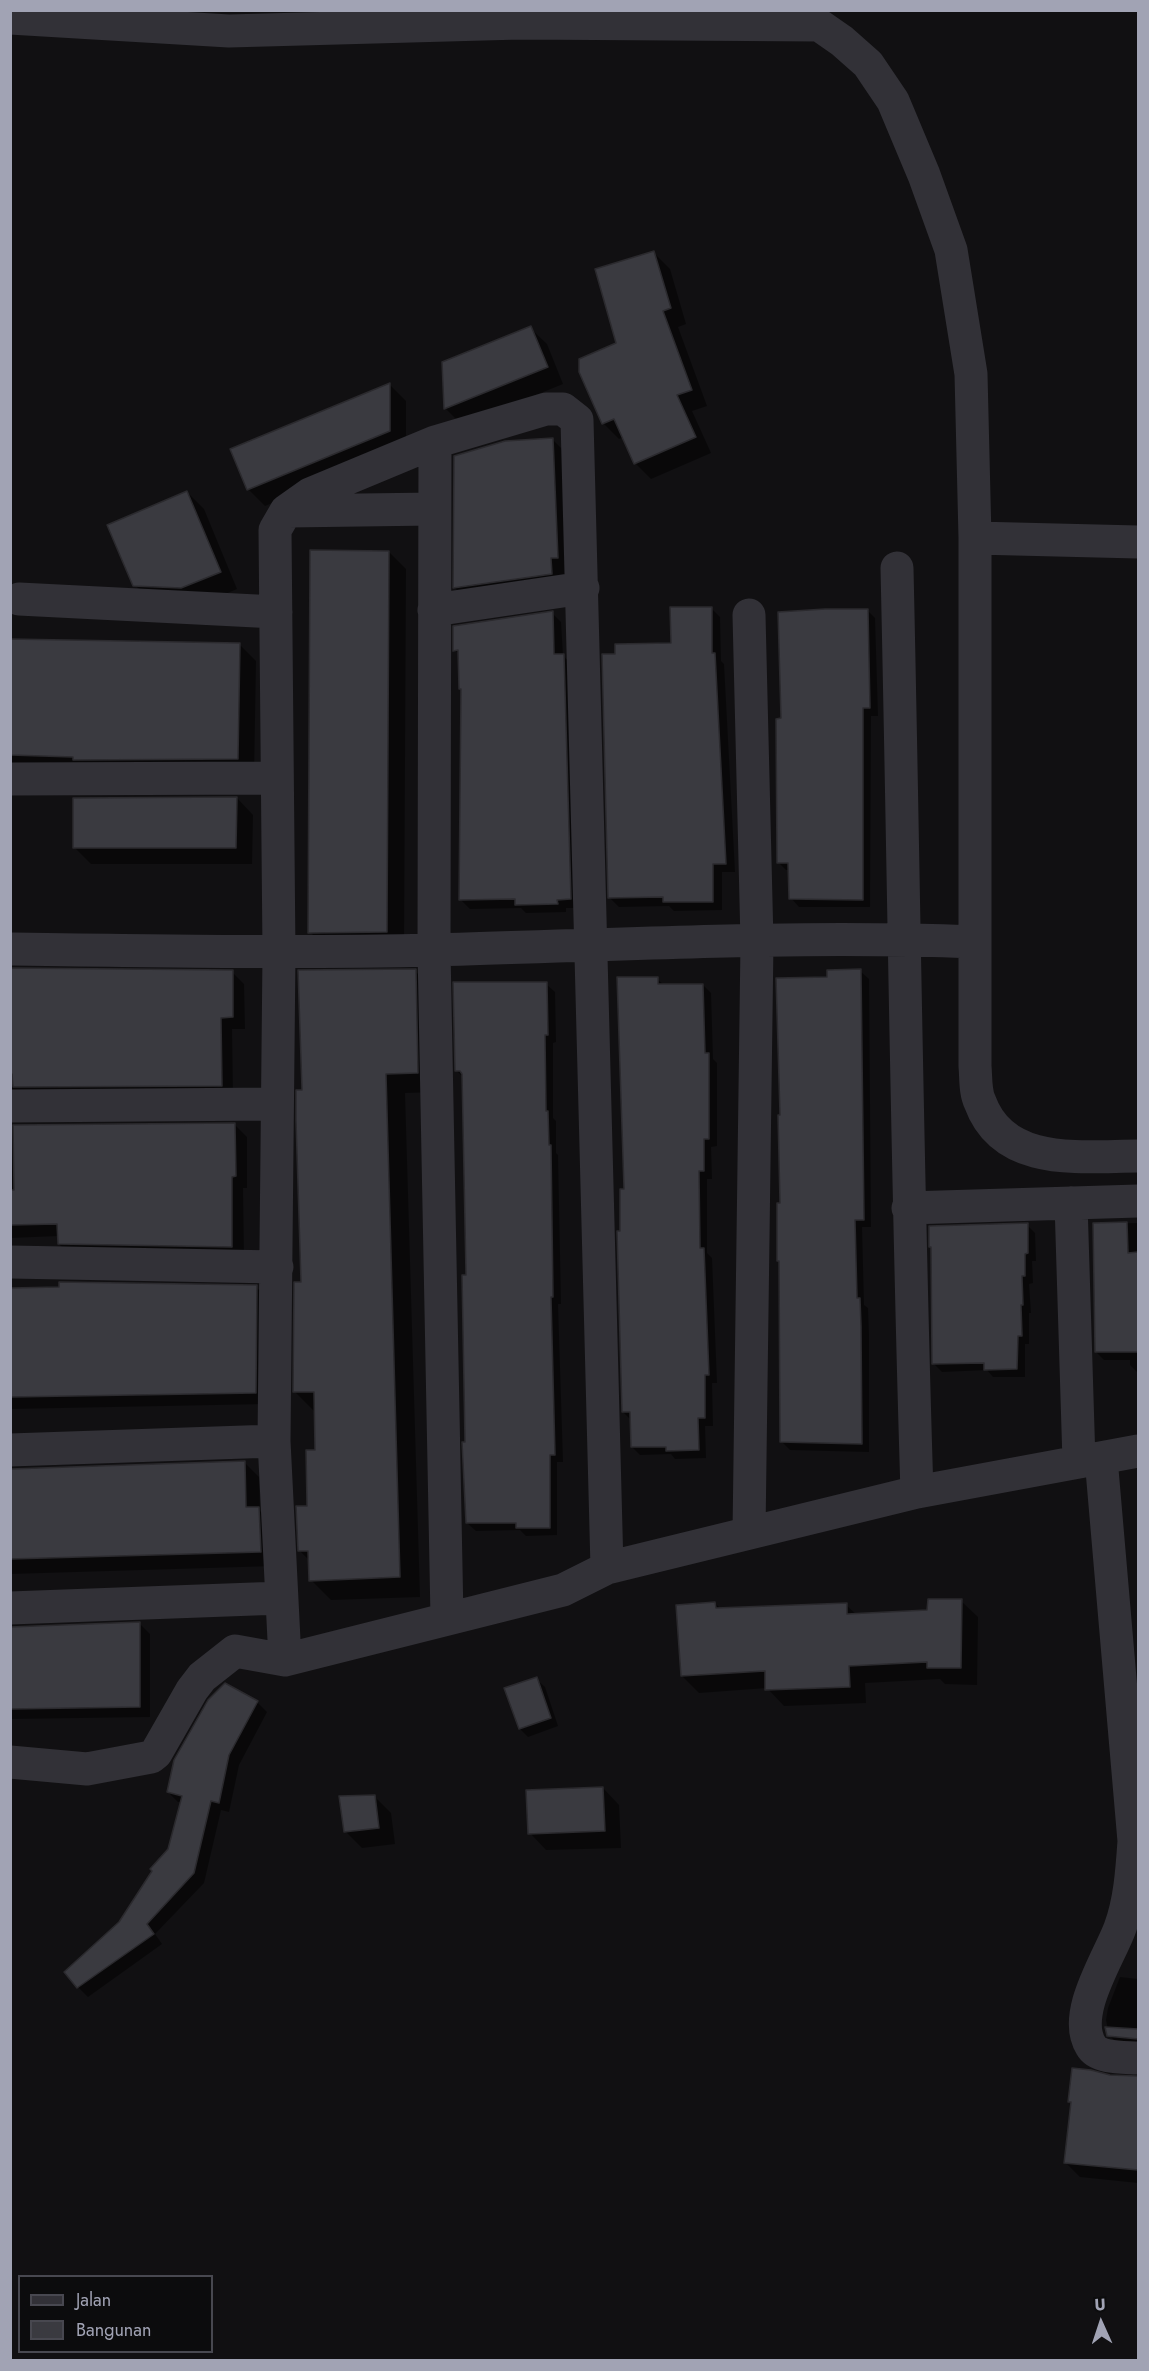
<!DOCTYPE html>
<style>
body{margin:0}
#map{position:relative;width:1149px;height:2371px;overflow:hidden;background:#111012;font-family:Jost,sans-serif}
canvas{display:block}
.frame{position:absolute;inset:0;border:12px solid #a1a3b4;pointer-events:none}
.legend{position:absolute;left:18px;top:2275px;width:195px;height:78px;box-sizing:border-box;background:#0c0c0d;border:2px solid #484850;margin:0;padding:8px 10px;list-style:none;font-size:18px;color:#a1a3b4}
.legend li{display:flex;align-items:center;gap:12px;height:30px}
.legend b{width:30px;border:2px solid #484850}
.north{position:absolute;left:1071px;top:2293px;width:60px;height:60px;-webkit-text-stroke:4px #0c0c0d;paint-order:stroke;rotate:357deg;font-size:16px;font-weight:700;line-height:24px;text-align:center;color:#a1a3b4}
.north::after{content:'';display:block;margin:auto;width:21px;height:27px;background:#a1a3b4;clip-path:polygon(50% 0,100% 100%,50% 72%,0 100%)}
</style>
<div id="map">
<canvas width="1149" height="2371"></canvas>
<div class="frame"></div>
<ul class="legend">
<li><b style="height:8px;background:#323137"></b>Jalan</li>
<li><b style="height:16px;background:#3a3a40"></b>Bangunan</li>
</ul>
<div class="north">U</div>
</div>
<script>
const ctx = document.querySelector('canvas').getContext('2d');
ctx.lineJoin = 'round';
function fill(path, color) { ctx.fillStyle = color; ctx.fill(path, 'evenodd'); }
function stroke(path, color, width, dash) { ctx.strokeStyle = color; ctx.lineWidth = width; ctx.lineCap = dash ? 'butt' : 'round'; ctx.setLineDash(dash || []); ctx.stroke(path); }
const shadow = new Path2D(`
 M654 253 670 269 686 324 678 327 707 406 692 411 711 453 651 479 635 463 624 437 619 439 603 423 618 344Z
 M530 328 547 344 563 384 462 425 445 408Z
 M390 385 406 401V448L265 506 248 489Z
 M553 440 570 457 574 574 472 604 455 588Z
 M187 492 204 509 237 589 199 605 152 602 135 585Z
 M389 552 406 569 404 948 327 949 310 932Z
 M711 608 720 617 721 661 724 664 735 872H722V910L674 911 669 906 619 907 610 898 616 656 673 644Z
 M867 610 875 618 878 716H871L870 907H799L791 898 790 870H786L778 862 782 720Z
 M552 613 561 622 563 656 573 665 579 908H566V912L526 913 521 908 470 909 461 900 464 761 460 655 455 650Z
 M10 640 239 644 256 661 254 776 10 765Z
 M237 798 253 815 252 864H91L74 847Z
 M10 969 232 972 244 984 245 1029H232L233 1097 10 1103Z
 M415 971 435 991 437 1092 405 1093 420 1597 331 1600 311 1580 310 1561 300 1551 317 1451 316 1413 295 1392 302 1284 303 1092Z
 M860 971 869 979 871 1227H862L864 1305 868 1308 869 1335V1452L790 1450 782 1442 781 1205 829 979Z
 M657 979 664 985H703L711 993 713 1059 717 1063V1146L711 1147 712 1179H707V1253L712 1258 717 1383H712L713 1426H705L706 1458 675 1459 671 1454 640 1455 632 1447 631 1420 623 1412 622 1233 625 1190Z
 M546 984 555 992 556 1042 553 1043V1118L556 1121V1153L558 1155 561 1304H558L563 1462H557V1535L526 1536 520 1530 476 1531 467 1523V1276L462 1076 457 1071Z
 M235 1125 247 1137V1188H243L244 1259 71 1256 59 1244V1236L10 1238V1126Z
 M1138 1223V1373L1130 1365V1360H1104L1096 1352 1094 1224Z
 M1027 1225 1035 1233 1036 1261H1032L1033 1283 1029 1284 1031 1313H1029V1344H1025V1377H993L987 1370 942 1372 934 1364Z
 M256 1287 268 1299 267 1404 10 1409V1290Z
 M244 1462 259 1477 260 1511 273 1524 275 1566 10 1574V1470Z
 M961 1601 978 1617 977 1685 945 1684 940 1679 865 1683 866 1703 784 1706 767 1688 699 1693 682 1676 715 1603 721 1609 846 1605 857 1615 929 1611Z
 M139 1623 150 1634V1717L10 1719V1628Z
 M536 1679 545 1687 558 1726 528 1737 520 1729Z
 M225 1685 257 1702 267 1712 239 1765 229 1812 221 1810 204 1883 155 1934 162 1944 88 1997 78 1987 170 1850 182 1802H178L168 1792Z
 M603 1788 619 1805 621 1848 546 1850 530 1833Z
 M374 1796 391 1813 395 1844 362 1848 345 1831Z
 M1120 1977 1138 1979V2053L1124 2050 1109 2035 1106 2020 1108 2008Z
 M1110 2077 1138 2078V2183L1080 2177 1065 2162 1072 2104 1070 2101Z`);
const building = new Path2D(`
 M654 251 671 308 663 311 692 390 677 395 696 437 634 464 614 419 602 424 579 372V359L616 343 595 269Z
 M531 326 548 367 444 409 442 362Z
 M390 383V431L247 490 230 449Z
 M553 438 558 558H551L552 574 453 588 454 456 505 441Z
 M187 491 221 572 181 588 133 586 107 525Z
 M310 550 389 551 387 932 308 933Z
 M670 607H712V653H715L726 864H713V902H663V897L608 898 602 654H615V644L671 643Z
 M825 609H868L870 708H863V900L789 899 788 863H777L776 719 781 718 778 612Z
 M553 611 554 654H564L571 899 557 900 558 904 515 905V899L459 900 461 689H459L458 650 453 651V626Z
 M10 639 240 643 238 759 73 760V757L10 755Z
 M237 797 236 848H73V798Z
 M10 968 233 970V1017L221 1018 222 1086 13 1087 12 1074H11Z
 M416 969 418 1073 386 1074 400 1577 309 1581 308 1551H298L296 1506H307L306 1450H315L314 1392H293L294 1282H301L296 1121V1090H302L298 970Z
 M861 969 864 1220H855L857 1298H860L861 1326 862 1444 780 1442 779 1261H777V1203H780L778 1115H780L776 978 827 977V970Z
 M617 977H658V984H703L705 1053H709V1139H704V1171H699L700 1248H704L709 1375H705V1418H698L699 1450 666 1451V1447H631L630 1412H622L617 1231H620V1189H624Z
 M453 982H547L548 1035H545L546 1111H548L549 1145H551L553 1297H551L555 1455H550V1528H516V1523H466L462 1442H465L462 1275H466L462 1074 460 1071H455Z
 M235 1123 236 1176 232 1177V1247L58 1244 57 1224 10 1225V1190H14L13 1125Z
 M1127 1222 1128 1253 1138 1252V1352H1095L1093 1223Z
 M1028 1223V1253L1025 1254V1276H1022L1023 1305H1021L1022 1336H1018L1017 1369 984 1370V1363L932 1364 931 1247H929V1226Z
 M59 1282 257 1285 256 1393 10 1397V1288L59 1287Z
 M245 1461 246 1507H259L261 1552 10 1559V1469Z
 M928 1599H962L961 1668H927V1662L849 1666 850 1687 765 1690V1671L681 1676 676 1605 715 1602 716 1608 847 1603V1614L927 1610Z
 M140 1622V1707L10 1709V1627Z
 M537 1677 551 1718 519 1729 504 1688Z
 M225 1683 258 1701 229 1755 219 1803 211 1801 194 1873 147 1924 154 1934 77 1988 64 1972 119 1922 152 1871 150 1869 168 1849 182 1796 167 1792 174 1760 208 1700Z
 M603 1787 605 1831 528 1834 526 1790Z
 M375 1795 379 1828 344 1832 339 1796Z
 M1105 2027 1138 2029V2039L1107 2036Z
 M1072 2068 1091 2070 1110 2075 1138 2076V2170L1064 2163 1071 2102H1068Z`);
const minor = new Path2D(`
 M10 18 229 31 520 23 819 25 842 41 868 64 893 101 924 175 951 250 971 374 975 538V1066C976 1077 975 1092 980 1102 1004 1168 1082 1156 1138 1156
 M435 442 434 950 447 1618
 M288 511 434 509
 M975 538 1138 542
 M897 568C904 876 907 1184 917 1492
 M19 599 276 612
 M434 610 583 588
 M10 779 277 778
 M10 949C153 951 294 953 437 950 615 945 795 935 974 942
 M10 1106 277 1104
 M1071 1203 1079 1462
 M908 1208 1138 1201
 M10 1262 277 1267
 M10 1450 274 1441
 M1101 1458 1134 1841C1132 1870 1130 1901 1120 1928 1109 1958 1071 2014 1091 2046 1098 2059 1125 2057 1138 2058
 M749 1533 757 942 749 615
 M10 1608 281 1598
 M285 1660 274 1441 279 953 275 530 286 511 310 494 435 442 546 409H563L577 420 607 1568
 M10 1762 87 1769 151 1757 156 1753 192 1690 202 1677 235 1651 285 1660 563 1590 607 1568 917 1492 1138 1451`);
fill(shadow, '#0007');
fill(building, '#3a3a40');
stroke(building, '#2b2a2e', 1.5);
stroke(minor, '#323137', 33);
</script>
